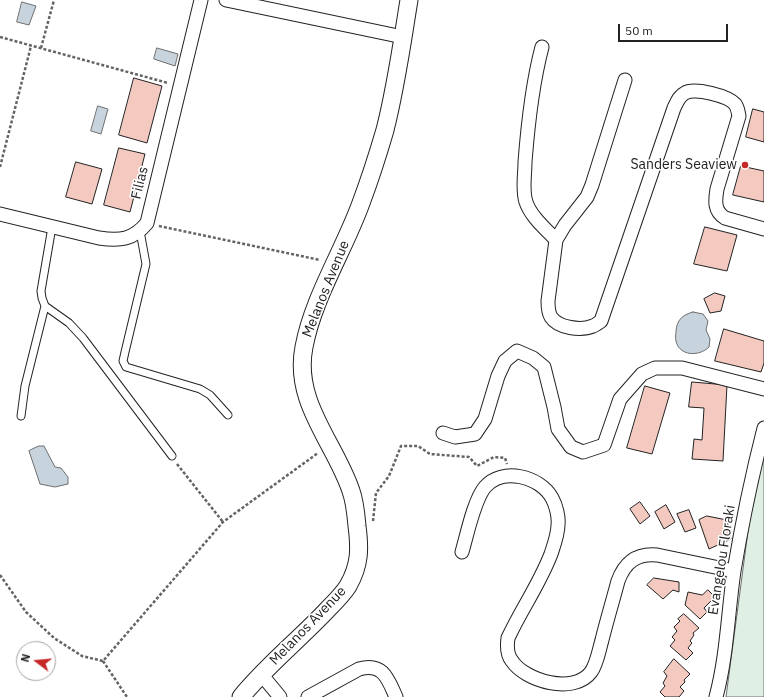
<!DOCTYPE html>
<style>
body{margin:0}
#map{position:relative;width:764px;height:697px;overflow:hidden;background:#fff;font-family:"IBM Plex Sans",sans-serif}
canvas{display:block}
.north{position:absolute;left:16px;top:641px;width:40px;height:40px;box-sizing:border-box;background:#fff;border:1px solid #a7a7a7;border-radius:50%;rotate:286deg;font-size:11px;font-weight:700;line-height:16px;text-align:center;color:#222}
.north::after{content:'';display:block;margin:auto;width:14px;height:18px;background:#c62828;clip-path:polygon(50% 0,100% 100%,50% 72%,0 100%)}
.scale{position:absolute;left:618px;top:24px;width:110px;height:18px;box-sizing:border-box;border:2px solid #222;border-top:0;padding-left:5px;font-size:12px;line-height:14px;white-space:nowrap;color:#222;-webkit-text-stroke:3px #fff;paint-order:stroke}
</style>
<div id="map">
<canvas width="764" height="697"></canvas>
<div class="north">N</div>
<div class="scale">50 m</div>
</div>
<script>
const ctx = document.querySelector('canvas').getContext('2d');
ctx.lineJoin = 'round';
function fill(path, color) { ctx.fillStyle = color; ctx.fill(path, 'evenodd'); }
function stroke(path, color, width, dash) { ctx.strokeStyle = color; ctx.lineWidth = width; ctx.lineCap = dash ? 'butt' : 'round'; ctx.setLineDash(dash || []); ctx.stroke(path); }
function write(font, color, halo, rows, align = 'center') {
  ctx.font = font + ' "IBM Plex Sans",sans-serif'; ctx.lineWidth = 3; ctx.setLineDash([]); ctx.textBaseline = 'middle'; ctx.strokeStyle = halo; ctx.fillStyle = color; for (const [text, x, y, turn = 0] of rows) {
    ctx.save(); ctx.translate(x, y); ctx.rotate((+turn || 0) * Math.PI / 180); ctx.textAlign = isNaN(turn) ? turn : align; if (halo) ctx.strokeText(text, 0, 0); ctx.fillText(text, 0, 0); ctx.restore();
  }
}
const green = new Path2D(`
 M764 450V697H726L754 486Z`);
const water = new Path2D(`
 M22 2 36 6 29 25 17 22Z
 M157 48 178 54 175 66 154 59Z
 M98 106 108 109 101 134 91 131Z
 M693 312 703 314 708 321 706 330 710 339 709 347C699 357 679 356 676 341 675 338 676 334 676 331 677 320 682 315 693 312Z
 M39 446H44L55 467 61 468 68 477V484L55 487 40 484 29 451Z`);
const building = new Path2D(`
 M134 78 162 86 147 143 119 135Z
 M753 109 764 112V142L746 137Z
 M119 148 145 154 130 212 104 205Z
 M76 162 102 169 92 204 66 197Z
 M741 166 764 171V202L733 195Z
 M705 227 737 235 727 271 694 264Z
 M715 293 725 296 721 311 710 313 704 299Z
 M724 329 764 341V363L761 372 715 361Z
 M692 382 727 385 723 461 692 459 694 439 702 440 704 408 689 407Z
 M645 386 670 393 652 454 627 448Z
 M640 502 650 516 640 524 630 509Z
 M666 505 675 522 664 529 655 512Z
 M689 510 696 528 685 532 677 514Z
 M707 516 727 520 731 539 709 549 699 520Z
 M654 578 679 582V592L673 590 663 599 647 585Z
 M708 590 715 597 704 608 707 612 700 619 685 605 688 592 702 595Z
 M684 614 699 628 693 633 694 635 690 641 692 643 688 648 693 653 686 660 670 646 675 640 672 637 677 631 674 627 680 621 678 619Z
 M674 659 690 674 684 680 685 682 680 687 684 691 679 697H665L660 692 665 686 663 683 667 676 664 672Z`);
const path = new Path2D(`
 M0 37 168 83
 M41 48 54 0
 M0 167 31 46
 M159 226 320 260
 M177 464 223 522
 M373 521 376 493 389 476 401 446H418L430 454 469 457 477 466 494 457 505 458 507 464
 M0 575 26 612 54 638 82 656 103 661 223 522 318 453
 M103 661 127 697`);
const service = new Path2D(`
 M140 231 146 264 125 352 123 361 126 367 200 389 210 395 228 415
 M45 306 69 323 83 338 172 456
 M21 416 25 386 45 306 42 298 41 291 52 227`);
const minor = new Path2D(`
 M226 0 403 37
 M542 47C532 85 528 123 525 162 525 175 522 191 526 202 531 217 546 229 556 240
 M625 80 592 185 587 197 565 225 556 240 548 301C548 306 548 312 551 317 558 328 581 331 593 326 596 325 598 323 601 321L674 108C677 102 679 96 685 93 694 87 728 96 735 104 738 108 738 112 739 116L717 189C715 201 714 211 725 218L764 229
 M0 214 99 238C120 241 133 240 147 223L201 0
 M443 433 455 437 475 434 485 419 498 376 505 361 517 351 533 358 544 367 554 407 558 429 571 447 583 452 604 445 620 399 642 374 655 368H682L764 389
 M462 552C467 535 474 500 485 487 502 467 540 476 552 498 556 505 559 517 558 525 558 534 554 545 551 554 539 585 522 608 508 638 507 645 507 655 512 661 525 681 574 695 591 672 597 664 599 650 602 640 607 620 613 600 618 581 625 562 637 553 657 555L734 571
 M261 674 280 697
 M308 697 359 669C383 662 388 679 396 697
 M716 697C727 656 728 612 734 571 742 523 752 475 764 428`);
const tertiary = new Path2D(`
 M241 697C267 665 300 639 328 609 335 602 343 594 348 586 360 565 360 549 357 526 356 515 355 502 351 491 335 443 293 402 304 347 313 298 344 250 361 203 370 179 378 154 385 130 396 87 402 43 409 0`);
const markers = [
 [745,165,4,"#c62828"]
];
const poiNames = [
 ["Sanders Seaview",737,165]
];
const streetNames = [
 ["Filias",140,183,-76],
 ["Melanos Avenue",326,289,-68],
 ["Evangelou Floraki",722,560,-81],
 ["Melanos Avenue",308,626,-46]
];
fill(green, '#e0efe3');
stroke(green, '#6f6f6f', 1);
fill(water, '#c7d3dd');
stroke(water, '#6f6f6f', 1);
fill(building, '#f3c9c0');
stroke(building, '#222', 1);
stroke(service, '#222', 9);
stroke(minor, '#222', 15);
stroke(tertiary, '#222', 19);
stroke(path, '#646464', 2.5, [3, 2]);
stroke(service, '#fff', 7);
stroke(minor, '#fff', 13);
stroke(tertiary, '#fff', 17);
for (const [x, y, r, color] of markers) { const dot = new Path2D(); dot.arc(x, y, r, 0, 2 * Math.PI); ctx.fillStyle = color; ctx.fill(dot); stroke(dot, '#fff', 1.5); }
write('14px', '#222', '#fff', poiNames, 'right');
write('14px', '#222', '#fff', streetNames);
</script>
